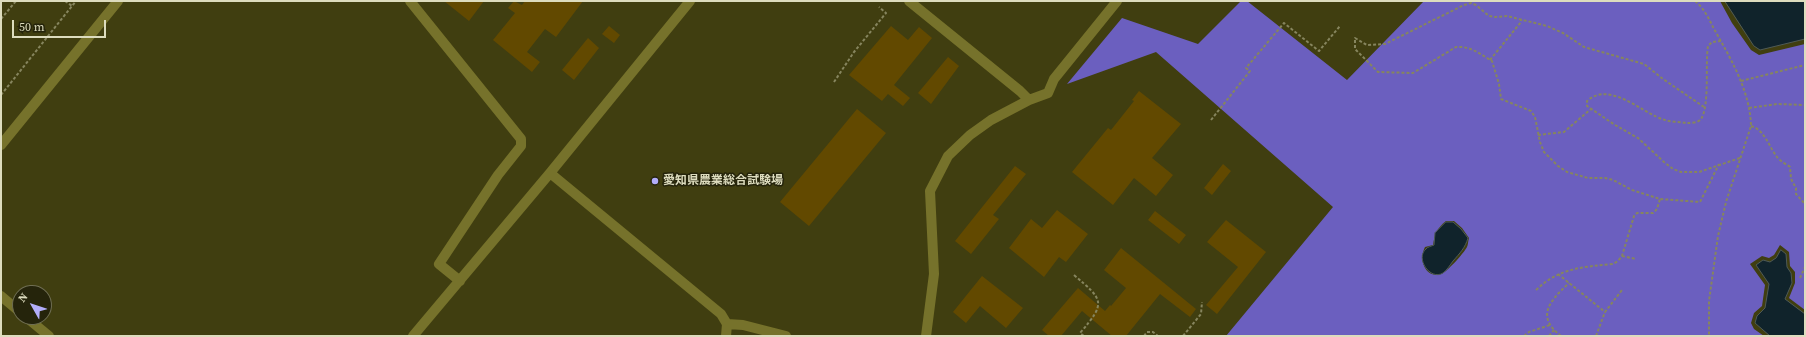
<!DOCTYPE html>
<meta charset="utf-8">
<style>
body{margin:0}
#map{position:relative;width:1806px;height:337px;overflow:hidden;background:#403e10;font-family:"Source Serif 4",serif}
canvas{display:block}
.frame{position:absolute;inset:0;border:2px solid #dddcbe;pointer-events:none}
.north{position:absolute;left:12px;top:285px;width:40px;height:40px;box-sizing:border-box;background:#25240b;border:1px solid #6f6e53;border-radius:50%;rotate:309deg;font-size:11px;font-weight:700;line-height:16px;text-align:center;color:#dddcbe}
.north::after{content:'';display:block;margin:auto;width:14px;height:18px;background:#b2adf9;clip-path:polygon(50% 0,100% 100%,50% 72%,0 100%)}
.scale{position:absolute;left:12px;top:20px;width:94px;height:18px;box-sizing:border-box;border:2px solid #dddcbe;border-top:0;padding-left:5px;font-size:12px;line-height:14px;white-space:nowrap;color:#dddcbe;-webkit-text-stroke:3px #25240b;paint-order:stroke}
</style>
<div id="map">
<canvas width="1806" height="337"></canvas>
<div class="frame"></div>
<div class="north">N</div>
<div class="scale">50 m</div>
</div>
<script>
const ctx = document.querySelector('canvas').getContext('2d');
ctx.lineJoin = 'round';
function fill(path, color) { ctx.fillStyle = color; ctx.fill(path, 'evenodd'); }
function stroke(path, color, width, dash) { ctx.strokeStyle = color; ctx.lineWidth = width; ctx.lineCap = dash ? 'butt' : 'round'; ctx.setLineDash(dash || []); ctx.stroke(path); }
function write(font, color, halo, rows, align = 'center') {
  ctx.font = font + ' "Source Serif 4","Noto Sans JP",serif'; ctx.lineWidth = 3; ctx.setLineDash([]); ctx.textBaseline = 'middle'; ctx.strokeStyle = halo; ctx.fillStyle = color; for (const [text, x, y, turn = 0] of rows) {
    ctx.save(); ctx.translate(x, y); ctx.rotate((+turn || 0) * Math.PI / 180); ctx.textAlign = isNaN(turn) ? turn : align; if (halo) ctx.strokeText(text, 0, 0); ctx.fillText(text, 0, 0); ctx.restore();
  }
}
const forest = new Path2D(`
 M1241 1H1247L1347 80 1424 1H1720L1732 23 1751 50 1759 55 1805 44V310L1789 298 1795 283V272L1790 266 1789 252 1780 245 1774 255 1769 258 1762 256 1750 264 1765 285 1762 306 1754 313 1751 323 1754 329 1764 336H1226L1333 207 1156 52 1067 84 1122 18 1198 44ZM1446 221H1454L1462 228 1469 238C1468 241 1468 245 1467 247 1464 253 1446 273 1441 274 1424 279 1419 258 1425 247L1433 245C1435 234 1437 228 1446 221Z`);
const water = new Path2D(`
 M1725 1H1805V39L1760 50 1754 46Z
 M1446 222H1453L1461 229 1468 238C1465 248 1460 253 1453 261 1450 265 1447 270 1443 273 1430 281 1415 258 1426 249 1427 247 1432 246 1434 245L1435 233Z
 M1781 250 1786 254 1787 267 1791 273 1792 283 1785 299 1805 314V336H1770L1755 323 1757 316 1765 308 1769 284 1756 265 1763 260 1770 262 1776 258Z`);
const building = new Path2D(`
 M444 1H484L469 21Z
 M514 1 522 5 525 1H583L556 37 545 29 527 52 540 62 532 72 493 40 515 13 508 8Z
 M609 26 620 35 614 43 602 34Z
 M891 26 908 40 919 27 932 38 894 85 910 98 903 106 888 94 882 101 849 75Z
 M588 38 599 48 574 80 562 70Z
 M948 57 959 66 931 104 918 93Z
 M1139 91 1181 124 1152 158 1173 175 1156 196 1134 178 1113 205 1072 172 1108 128 1111 130 1134 101 1132 100Z
 M857 109 886 133 809 226 780 202Z
 M1223 164 1231 171 1212 195 1204 188Z
 M1015 166 1026 174 993 215 999 219 971 254 955 241Z
 M1057 210 1088 234 1066 262 1059 257 1044 277 1009 248 1031 219 1042 228Z
 M1155 211 1186 235 1179 244 1148 220Z
 M1226 220 1266 252 1217 314 1206 305 1238 267 1207 242Z
 M1121 248 1196 309 1190 317 1160 294 1126 336H1112L1082 311 1061 336H1049L1042 330 1078 288 1105 311 1110 305 1111 306 1126 288 1104 270Z
 M982 276 1023 308 1006 328 980 306 966 323 953 312Z`);
const path = new Path2D(`
 M65 1 72 6
 M1695 1C1704 8 1709 19 1714 29 1731 59 1750 91 1751 126L1726 202 1718 236 1709 301V336
 M1 19 16 1
 M1721 41 1712 42 1708 46C1705 64 1710 105 1701 119 1698 123 1691 123 1687 123 1680 122 1672 122 1665 120 1643 114 1610 80 1587 101V106L1615 125 1638 138 1664 162 1673 169 1681 172H1699L1740 158
 M1490 60 1521 22V19
 M1741 81 1805 65
 M834 82 854 52 886 13 879 7
 M1 95 76 1
 M1704 107 1663 79 1644 64 1584 47 1563 33 1547 26 1507 16 1495 17 1489 16 1476 5 1471 3 1464 5 1385 44 1367 45 1355 38V49L1378 72 1413 73 1456 47C1471 46 1480 54 1492 61L1499 84 1501 99 1531 111 1535 117 1540 142 1544 152 1558 166 1567 172 1588 178H1605L1613 180 1632 190 1660 199 1700 202 1719 164
 M1749 108 1777 104 1805 105
 M1211 120 1250 71 1246 68 1284 23 1319 51 1340 26
 M1751 126C1765 130 1769 147 1777 157 1780 161 1786 164 1790 167L1791 179 1796 188V194L1805 204
 M1538 135 1564 132 1591 109
 M1622 256 1636 259
 M1558 274 1605 312 1622 290
 M1074 275C1103 300 1107 302 1080 333L1084 336
 M1800 278 1805 267
 M1536 290C1559 268 1582 267 1613 264L1618 261 1622 256 1634 216 1637 213H1653L1657 209 1660 199
 M1144 336 1147 332H1153L1158 336
 M1183 336 1201 314 1202 302
 M1524 336 1529 332 1550 325
 M1549 336 1554 330
 M1561 336C1535 316 1550 301 1569 283
 M1596 336 1605 312`);
const minor = new Path2D(`
 M410 1 521 139V146L498 175 439 264 460 281
 M909 1 1020 91 1029 100
 M1 145 118 1
 M550 173 721 314 727 324 726 336
 M1 296 20 312
 M26 317 49 336
 M727 324 743 325 786 336
 M413 336 550 173 690 1
 M926 336 934 274 930 191 948 156 970 135 991 120 1029 100 1048 93 1054 79 1117 1`);
const markers = [
 [655,181,4,"#b2adf9"]
];
const poiNames = [
 ["愛知県農業総合試験場",663,181]
];
fill(forest, '#6b5fbf');
fill(water, '#10232b');
stroke(water, '#4e5a57', 1);
fill(building, '#624900');
stroke(path, '#86855e', 2, [3, 2]);
stroke(minor, '#76722b', 10);
for (const [x, y, r, color] of markers) { const dot = new Path2D(); dot.arc(x, y, r, 0, 2 * Math.PI); ctx.fillStyle = color; ctx.fill(dot); stroke(dot, '#25240b', 1.5); }
write('bold 12px', '#dddcbe', '#25240b', poiNames, 'left');
</script>
